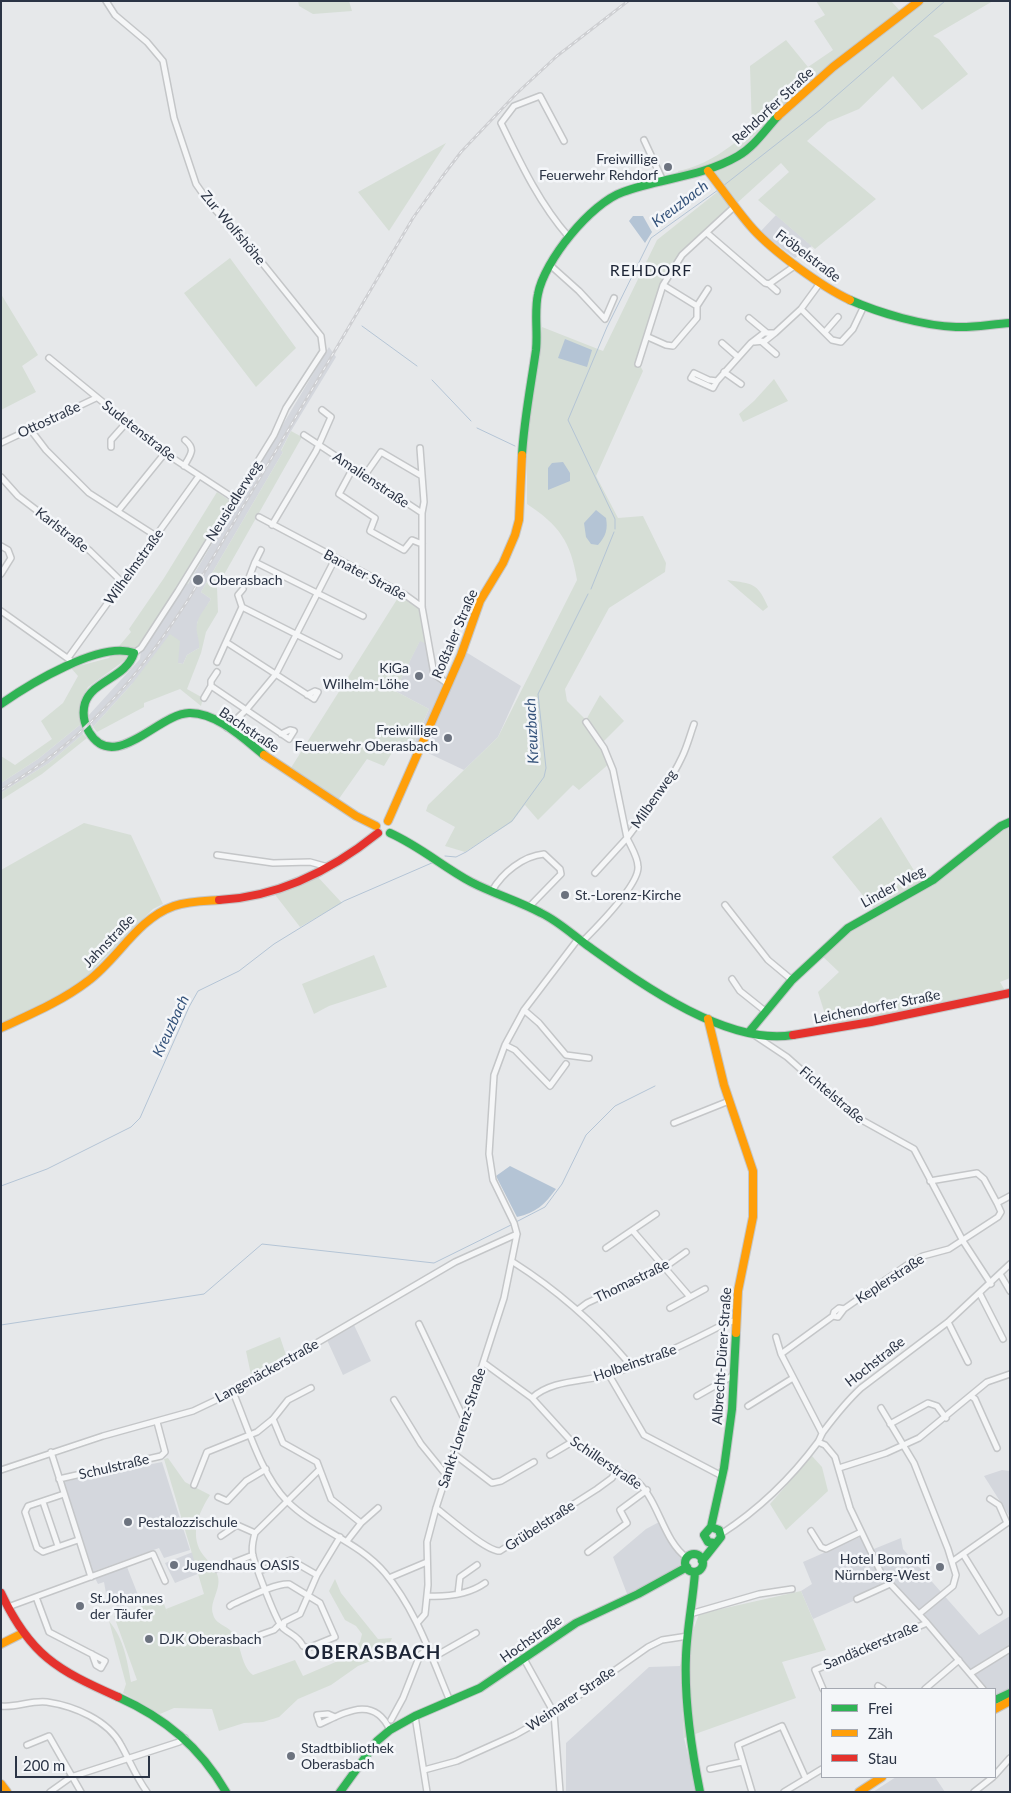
<!DOCTYPE html>
<meta charset="utf-8">
<style>
body{margin:0}
#map{position:relative;width:1011px;height:1793px;overflow:hidden;background:#e6e8ea;font-family:Lato,sans-serif}
canvas{display:block}
.frame{position:absolute;inset:0;border:2px solid #2b3445;pointer-events:none}
.legend{position:absolute;left:821px;top:1688px;width:175px;height:90px;box-sizing:border-box;background:#f4f6f9;border:1px solid #a4a8b1;margin:0;padding:6px 9px;list-style:none;font-size:15px;color:#2b3445}
.legend li{display:flex;align-items:center;gap:10px;height:25px}
.legend b{width:25px;border:1px solid #a4a8b1}
.scale{position:absolute;left:15px;top:1756px;width:135px;height:22px;box-sizing:border-box;border:2px solid #2b3445;border-top:0;padding-left:6px;font-size:15px;line-height:18px;white-space:nowrap;color:#2b3445;-webkit-text-stroke:4px #f4f6f9;paint-order:stroke}
</style>
<div id="map">
<canvas width="1011" height="1793"></canvas>
<div class="frame"></div>
<ul class="legend">
<li><b style="height:6px;background:#30b455"></b>Frei</li>
<li><b style="height:6px;background:#ff9f0a"></b>Zäh</li>
<li><b style="height:6px;background:#e5322d"></b>Stau</li>
</ul>
<div class="scale">200 m</div>
</div>
<script>
const ctx = document.querySelector('canvas').getContext('2d');
ctx.lineJoin = 'round';
function fill(path, color) { ctx.fillStyle = color; ctx.fill(path, 'evenodd'); }
function stroke(path, color, width, dash) { ctx.strokeStyle = color; ctx.lineWidth = width; ctx.lineCap = dash ? 'butt' : 'round'; ctx.setLineDash(dash || []); ctx.stroke(path); }
function write(font, color, halo, rows, align = 'center') {
  ctx.font = font + ' Lato,sans-serif'; ctx.lineWidth = 5; ctx.setLineDash([]); ctx.textBaseline = 'middle'; ctx.strokeStyle = halo; ctx.fillStyle = color; for (const [text, x, y, turn = 0] of rows) {
    ctx.save(); ctx.translate(x, y); ctx.rotate((+turn || 0) * Math.PI / 180); ctx.textAlign = isNaN(turn) ? turn : align; if (halo) ctx.strokeText(text, 0, 0); ctx.fillText(text, 0, 0); ctx.restore();
  }
}
const built = new Path2D(`
 M776 215 812 246 795 258 760 232Z
 M329 347 336 357 291 431 281 450 283 452 201 592 211 599 197 623V632L200 638 199 648 187 655 183 664 178 663 132 684 93 727 88 716 140 659 142 641 182 582 188 584Z
 M420 640 429 645 434 674 447 677 461 649 521 686 498 737 464 770 413 746 429 709 395 691Z
 M81 724 83 734 49 763 1 793V783L38 759Z
 M354 1325 371 1361 343 1375 327 1340Z
 M162 1462 190 1550 164 1558 159 1548 92 1572 62 1482Z
 M1002 1470 1010 1471V1517L984 1476Z
 M661 1521 685 1567 629 1599 613 1557 646 1529Z
 M862 1536 869 1551 901 1538 903 1549 979 1635 1010 1616V1688L995 1696V1689H987L891 1584 813 1619 801 1591 812 1584 803 1562Z
 M193 1552 200 1573 175 1583 165 1563Z
 M127 1567 140 1600 117 1608 114 1601 107 1599 104 1582 98 1584 95 1578Z
 M680 1666 684 1738 697 1792H566V1743L649 1667Z
 M896 1777H935L945 1792H873Z`);
const green = new Path2D(`
 M298 1H349L352 11 313 14 299 6Z
 M816 1H891L902 13 823 72 752 137C738 156 703 169 679 176L678 171C708 165 729 148 752 129L750 66 786 40 808 67 833 50 814 21 825 15Z
 M921 1H993L933 36 939 39 968 74 922 110 893 76 859 109 828 122 807 141 876 199 815 249 758 200 789 172 781 163 736 204 715 173 716 171 743 159 754 144 819 81Z
 M446 143 389 231 358 192Z
 M721 189 730 207 680 256 662 283 638 362 643 371 596 476 618 518 643 516 666 563 665 572 609 608 565 689 567 701 586 720 600 695 624 721 602 743 611 762 579 790 573 785 538 820 525 805 512 822 465 852 445 846 455 827 426 811 428 805 498 737 577 580C571 542 559 525 527 504V437L542 327 603 351 657 240Z
 M230 258 296 348 256 387 184 293Z
 M1 294 38 355 22 366 36 392 1 410Z
 M774 379 788 401 743 422 739 414 754 401Z
 M291 431 302 437 217 587 218 612 206 632 201 653 187 689 203 698 201 706 180 689 144 703V707L97 732 93 727 132 684 170 634 180 641 178 663 183 664 187 655 199 648C200 639 195 632 197 624 198 616 207 606 211 599L201 592 283 452 281 451Z
 M217 492 235 504 187 585 182 582 142 641 128 658 88 687 81 703V724L38 759 1 783V756L15 765 52 739 41 721 63 703 78 676 71 668 109 658 131 632 129 629 164 578Z
 M727 580C753 584 757 582 768 607L763 611Z
 M401 593 424 609 429 645 420 641 395 691 429 709 412 747 399 741 384 766 367 759 336 803 289 771Z
 M83 734 87 738 42 774 1 800V793L49 763Z
 M881 817 923 885 1010 823V978L1000 982 1006 992 829 1027 818 992 839 972 819 953 873 908 832 857Z
 M84 823 131 835 163 904 153 909 87 976 66 992 1 1024V870Z
 M316 875 342 903 300 927 273 892Z
 M374 955 387 987 329 1006 314 1014 302 984Z
 M280 1337 286 1355 251 1375 246 1351Z
 M812 1456 822 1467 828 1491 786 1530 770 1504Z
 M168 1458 185 1482 210 1495C199 1512 190 1533 201 1552 207 1561 216 1567 218 1577 221 1590 209 1602 213 1614 215 1625 230 1626 234 1635 242 1648 241 1666 253 1675L295 1660 303 1676 338 1661 360 1642 362 1634 356 1626 345 1620 329 1591 335 1579 341 1593 378 1639 392 1638 387 1650 378 1658 358 1666 331 1685 298 1699 279 1717 263 1722 244 1723 219 1731 212 1709 174 1708 160 1714 123 1693 126 1684 109 1621C124 1639 127 1660 131 1682L137 1680 114 1616 162 1599 169 1617 166 1609 204 1594 164 1459Z
 M801 1591 826 1650 782 1662 796 1698 684 1738 680 1666 699 1614Z`);
const water = new Path2D(`
 M633 216H643L652 232 645 243 629 221Z
 M565 339 592 350 587 367 558 358Z
 M563 462 570 473V481L548 490V468L552 463Z
 M596 510 606 518C608 529 606 536 598 545L591 544 586 537 584 523Z
 M510 1166 556 1189C545 1204 536 1213 517 1217L496 1176Z`);
const stream = new Path2D(`
 M723 186 820 110 945 1
 M362 326 417 366
 M432 380 471 421
 M477 428 515 446
 M615 529V519L568 420 607 327 651 238 718 190
 M591 589 614 532
 M445 856 456 857 466 852 512 821 544 777 546 768 538 694 588 594
 M1 1186 47 1169 131 1127 140 1118 189 1007 198 991 239 971 274 944 344 901 434 862
 M516 1222 545 1207 562 1184 586 1135 615 1106 655 1086
 M1 1325 204 1294 262 1244 434 1263 513 1224`);
const street = new Path2D(`
 M106 1 115 15 147 42 163 61 174 118 196 184 210 204 251 249 321 336 323 351 286 408 274 435 178 591 141 648 134 653
 M644 140 663 181
 M564 141 540 96 514 106 501 123C520 162 539 203 568 236
 M707 233 765 283 769 284 796 265
 M550 265 579 291 605 319 614 298
 M769 284 777 291
 M697 306 708 289
 M801 309 832 340 841 342 853 329 864 306
 M749 318 767 333
 M825 332 838 317
 M648 337 666 345 673 346 697 318V306L663 285
 M761 341 776 354
 M754 342 765 341 775 333
 M722 343 738 357
 M49 358 165 453 235 499
 M638 364 663 285 682 255 734 207
 M724 372 741 384
 M717 381 713 388 691 378 694 373 709 380 717 381 751 343 764 333H775L801 309 820 283
 M30 429 46 450 89 493 156 536
 M304 435 422 513V607L434 674 448 684
 M1 443 96 398
 M111 447V440L127 422
 M420 448 424 502 422 513
 M184 466C191 454 196 449 185 440
 M353 468 339 494 375 518 370 531 404 550 412 540 422 544
 M365 475 381 452 422 476
 M1 477 18 496 90 551 123 583
 M118 511 165 453
 M259 517 404 594 422 607
 M272 525 316 451 331 417 322 410
 M1 546 8 550 11 558 1 574
 M255 562 261 550
 M247 583 255 562 363 616
 M242 607 238 595 243 589
 M1 611 70 660
 M68 658 199 476
 M217 662 226 642
 M211 686V681L217 672
 M307 695 315 691 318 692 314 699 226 642 242 607 339 656
 M204 698 211 686 289 739 294 731 290 730 281 734
 M586 722 604 748 613 770 627 838 595 873
 M227 728 247 709 276 674 335 559
 M217 855 273 863 310 862 328 867
 M492 891C502 873 523 856 544 854L560 869 561 874 529 907
 M725 905 768 960 792 980
 M582 942C595 929 639 885 638 867 638 857 631 847 627 838 646 812 668 787 682 757 687 747 690 735 694 724
 M732 979 740 991 765 1011
 M524 1010 539 1023 566 1055 589 1058
 M754 1035 787 1057 851 1114 914 1149 963 1241 991 1284
 M505 1045 515 1050 550 1086 566 1064
 M674 1123 729 1101
 M930 1181 977 1173 984 1179 997 1203
 M633 1231 690 1297
 M606 1248 656 1214
 M513 1262C557 1290 593 1321 627 1361L630 1367
 M1000 1274 1010 1291
 M980 1294 1003 1339
 M670 1308 705 1289
 M579 1309 587 1303 665 1267 686 1252
 M833 1316 838 1317 844 1309
 M948 1322 968 1362
 M419 1324 465 1421
 M776 1337 781 1354 822 1433
 M781 1354 833 1316 834 1312 839 1308 844 1309 907 1265 923 1256 949 1249 998 1217 1001 1212 997 1203 1010 1196
 M484 1363 532 1398 572 1442 638 1482C660 1504 663 1540 687 1558
 M609 1375 644 1435 722 1476
 M233 1392C247 1425 261 1475 287 1501 316 1530 358 1541 385 1573 416 1610 431 1656 450 1701
 M697 1396 734 1375
 M971 1396 975 1399 997 1448
 M532 1398C552 1379 587 1382 612 1374 653 1360 690 1342 728 1322L735 1321
 M394 1400 421 1444 447 1476
 M748 1406 793 1378
 M881 1408 914 1463 948 1549 956 1575 953 1586 919 1614
 M273 1419 283 1443 317 1462 331 1499 361 1523
 M890 1424 928 1403 937 1406 946 1418
 M818 1442 825 1445 835 1457 850 1508 882 1575 927 1623 983 1689
 M51 1452 91 1577
 M454 1454 492 1483 501 1481 534 1462
 M550 1455 572 1442
 M839 1468 886 1453 919 1438 987 1382 1010 1374
 M1 1470 103 1436 193 1411 233 1392 455 1262 517 1234
 M59 1479 161 1456 165 1452 157 1422
 M194 1485 207 1452 257 1432 273 1419 288 1400 311 1388
 M64 1494 28 1506 25 1512 37 1548 43 1552 78 1540
 M218 1497 227 1501 246 1481 266 1469
 M43 1502 58 1546
 M436 1508C448 1517 487 1552 500 1551L597 1489 612 1478 616 1471
 M811 1531 821 1547 826 1549 861 1532
 M721 1534C758 1510 792 1477 818 1442 820 1439 821 1435 823 1432 835 1416 847 1401 861 1388L948 1322 1010 1264
 M221 1536 237 1525 255 1533
 M347 1541 361 1523 378 1508
 M588 1552 627 1523 620 1510 647 1490
 M963 1554 999 1612
 M953 1561 1007 1523 999 1505 990 1499
 M217 1569 253 1555
 M259 1571 291 1560 317 1575
 M389 1578 427 1562
 M458 1594 460 1577 477 1565
 M427 1596C448 1597 468 1595 485 1583
 M36 1597 49 1632 105 1661 101 1668 96 1665 92 1654
 M857 1599 890 1584
 M230 1606 233 1604C247 1598 275 1583 289 1584L320 1603 335 1637 308 1648 303 1646C298 1636 291 1635 283 1628 276 1622 256 1567 253 1556 251 1548 253 1540 255 1533L319 1470
 M8 1607 153 1554 165 1581
 M690 1614 759 1594 792 1589
 M418 1622 425 1614 428 1585 427 1542 436 1508 504 1298 517 1234 514 1223 493 1180 489 1154 494 1075 505 1045 524 1010 578 939
 M283 1628 284 1622 300 1614 317 1575 340 1537
 M257 1636 274 1630 280 1624
 M432 1658 476 1633
 M524 1659 554 1713 560 1792
 M971 1673 1010 1649
 M878 1686 883 1689
 M823 1689 815 1670 927 1623
 M925 1689 959 1660
 M1 1706C16 1708 31 1700 47 1702 74 1706 108 1720 121 1745 130 1761 136 1777 147 1792
 M415 1716 427 1792
 M335 1717 328 1714 317 1715 320 1724C346 1712 374 1695 390 1730
 M391 1720 403 1698 420 1655 428 1649
 M27 1745 49 1736 81 1792
 M710 1769 742 1762
 M424 1770 457 1761 515 1735 554 1713 648 1647 662 1640 688 1636
 M995 1775 1010 1758
 M50 1792 71 1777 179 1742 185 1738
 M752 1792 738 1745 782 1726 806 1779
 M784 1792 822 1769
 M974 1792 993 1777`);
const fast = new Path2D(`
 M850 300C879 313 924 326 956 327 973 328 992 324 1010 323
 M522 455C524 420 531 385 536 350 538 332 534 312 538 294 544 261 591 203 623 192 661 178 702 177 738 156 754 147 765 130 778 116
 M1 704C28 685 101 640 134 653 126 678 93 680 85 703 82 713 84 723 89 732 114 774 158 714 189 713 216 712 244 739 264 755
 M390 833C421 847 443 867 471 882 494 894 519 901 541 913 558 921 573 935 588 946 640 983 726 1046 793 1035
 M749 1032 792 980 848 928 933 880 1001 826 1010 822
 M714 1543 708 1542 704 1535 711 1527 724 1468 732 1409 736 1333
 M685 1563a9 9 0 1 1 18 0a9 9 0 1 1-18 0Z
 M702 1561 721 1537 719 1530 711 1527
 M695 1572C693 1600 687 1628 686 1656 684 1701 691 1747 700 1792
 M118 1697C165 1718 200 1747 226 1792
 M995 1700 1010 1693
 M340 1792 377 1741 390 1730 415 1716 480 1688 576 1623 638 1594 687 1567`);
const slow = new Path2D(`
 M778 116 833 67 919 1
 M708 171C723 190 737 211 753 229 774 252 822 287 850 300
 M264 755 356 816 376 826
 M388 821 461 655 480 601 503 563 515 535 519 520 522 455
 M708 1019 724 1085 753 1171V1217L738 1291 736 1333
 M1 1028C31 1014 62 1001 88 981 118 959 137 919 174 906 188 901 204 901 219 900
 M1 1644 23 1633
 M995 1709 1010 1701
 M1 1784 7 1792
 M859 1792 882 1777`);
const jam = new Path2D(`
 M219 900C279 897 332 870 378 833
 M793 1035 871 1022 1010 993
 M1 1593C30 1655 57 1670 118 1697`);
const rail = new Path2D(`
 M1 790C85 740 136 680 188 600L413 218 442 177 461 152 516 94 557 56 628 1`);
const markers = [
 [668,167,5,"#6c737f"],
 [198,580,6,"#6c737f"],
 [419,676,5,"#6c737f"],
 [448,738,5,"#6c737f"],
 [565,895,5,"#6c737f"],
 [128,1522,5,"#6c737f"],
 [174,1565,5,"#6c737f"],
 [940,1567,5,"#6c737f"],
 [80,1606,5,"#6c737f"],
 [149,1639,5,"#6c737f"],
 [291,1756,5,"#6c737f"]
];
const streetNames = [
 ["Rehdorfer Straße",773,106,-43],
 ["Zur Wolfshöhe",233,228,50],
 ["Fröbelstraße",808,256,37],
 ["Ottostraße",49,420,-25],
 ["Sudetenstraße",139,431,38],
 ["Amalienstraße",371,480,34],
 ["Neusiedlerweg",234,501,-58],
 ["Karlstraße",62,530,38],
 ["Wilhelmstraße",134,567,-54],
 ["Banater Straße",365,575,28],
 ["Roßtaler Straße",455,634,-67],
 ["Bachstraße",249,730,34],
 ["Milbenweg",654,799,-55],
 ["Linder Weg",893,887,-29],
 ["Jahnstraße",109,941,-46],
 ["Leichendorfer Straße",877,1007,-11],
 ["Fichtelstraße",832,1095,40],
 ["Keplerstraße",890,1279,-33],
 ["Thomastraße",632,1281,-26],
 ["Albrecht-Dürer-Straße",722,1356,-86],
 ["Hochstraße",875,1362,-38],
 ["Holbeinstraße",635,1363,-19],
 ["Langenäckerstraße",267,1371,-29],
 ["Sankt-Lorenz-Straße",462,1428,-72],
 ["Schillerstraße",606,1463,34],
 ["Schulstraße",114,1467,-13],
 ["Grübelstraße",540,1526,-33],
 ["Hochstraße",531,1639,-35],
 ["Sandäckerstraße",871,1646,-23],
 ["Weimarer Straße",571,1699,-34]
];
const poiNames = [
 ["Freiwillige",658,159,"right"],
 ["Feuerwehr Rehdorf",658,175,"right"],
 ["Oberasbach",209,580],
 ["KiGa",409,668,"right"],
 ["Wilhelm-Löhe",409,684,"right"],
 ["Freiwillige",438,730,"right"],
 ["Feuerwehr Oberasbach",438,746,"right"],
 ["St.-Lorenz-Kirche",575,895],
 ["Pestalozzischule",138,1522],
 ["Hotel Bomonti",930,1559,"right"],
 ["Nürnberg-West",930,1575,"right"],
 ["Jugendhaus OASIS",184,1565],
 ["St.Johannes",90,1598],
 ["der Täufer",90,1614],
 ["DJK Oberasbach",159,1639],
 ["Stadtbibliothek",301,1748],
 ["Oberasbach",301,1764]
];
const waterNames = [
 ["Kreuzbach",680,204,-37],
 ["Kreuzbach",532,731,-93],
 ["Kreuzbach",171,1026,-65]
];
const quarterNames = [
 ["REHDORF",651,271]
];
const districtNames = [
 ["OBERASBACH",373,1653]
];
fill(built, '#d4d7dd');
fill(green, '#d6ded6');
fill(water, '#b4c4d5');
stroke(stream, '#b4c4d5', 1);
stroke(street, '#c4c6c8', 8);
stroke(fast, '#c4c6c8', 10);
stroke(slow, '#c4c6c8', 10);
stroke(jam, '#c4c6c8', 10);
stroke(street, '#f5f6f7', 5);
stroke(fast, '#30b455', 8);
stroke(slow, '#ff9f0a', 8);
stroke(jam, '#e5322d', 8);
stroke(rail, '#cecfd2', 3);
stroke(rail, '#f4f6f9', 1, [4]);
for (const [x, y, r, color] of markers) { const dot = new Path2D(); dot.arc(x, y, r, 0, 2 * Math.PI); ctx.fillStyle = color; ctx.fill(dot); stroke(dot, '#f4f6f9', 2); }
write('14px', '#2b3445', '#f4f6f9', streetNames);
write('14px', '#2b3445', '#f4f6f9', poiNames, 'left');
write('italic 15px', '#34527a', '#f4f6f9', waterNames);
ctx.letterSpacing = '1px';
write('16px', '#1d2536', '#f4f6f9', quarterNames);
ctx.letterSpacing = '0px';
ctx.letterSpacing = '1px';
write('bold 19px', '#1d2536', '#f4f6f9', districtNames);
ctx.letterSpacing = '0px';
</script>
